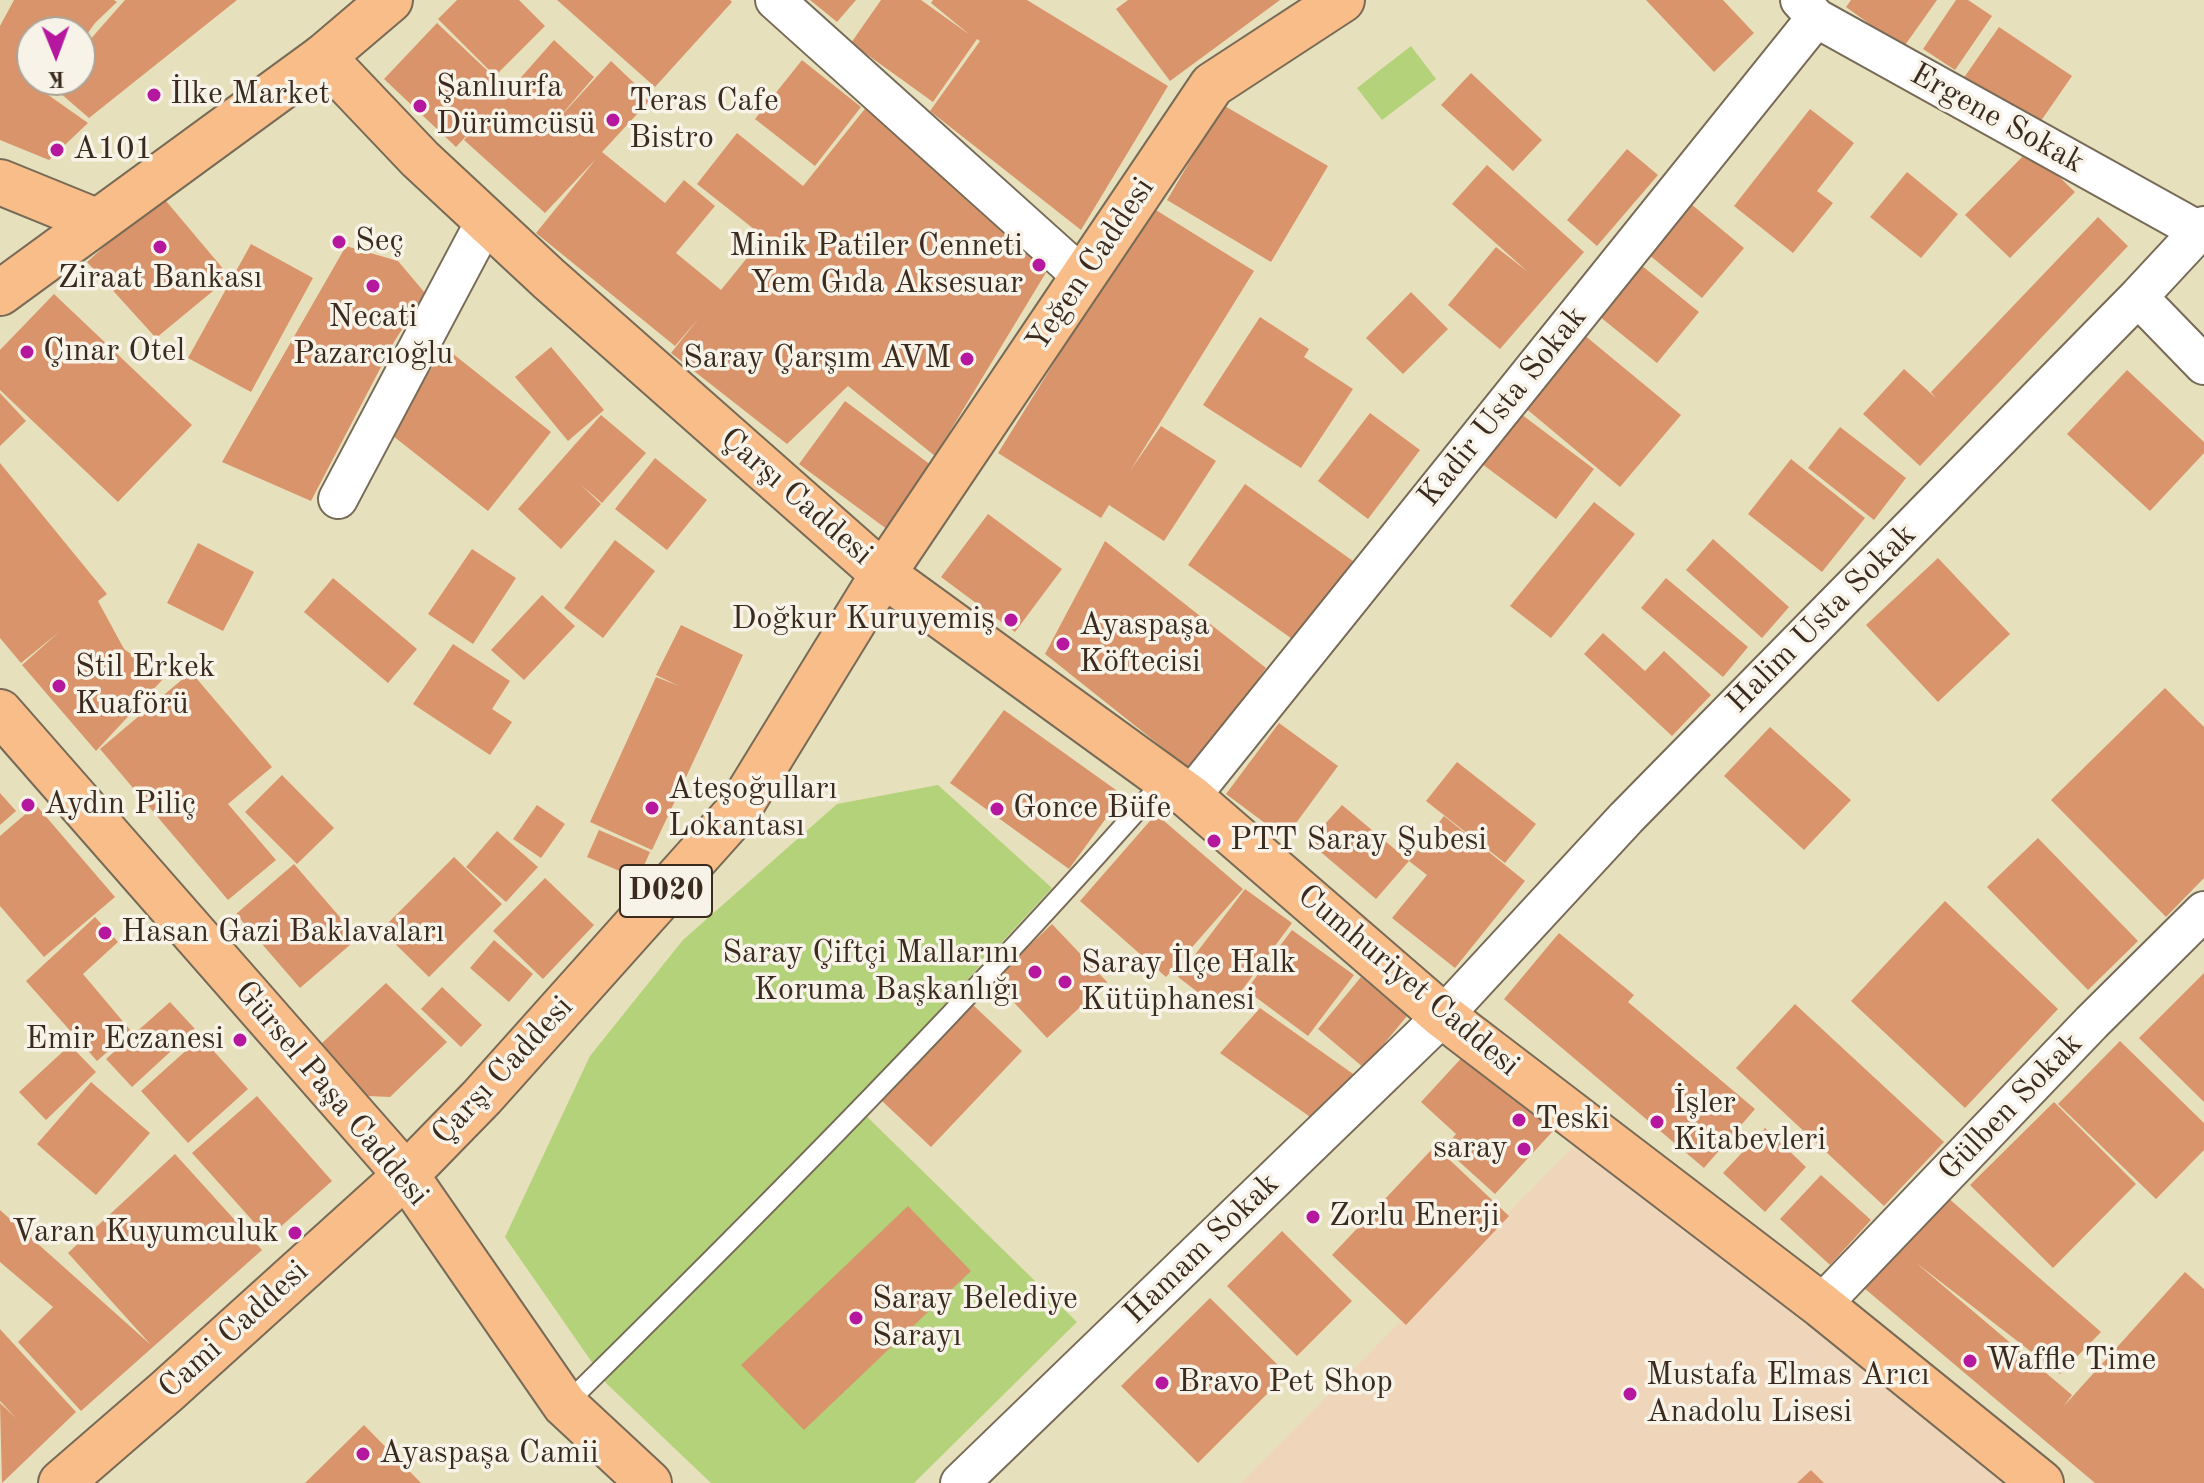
<!DOCTYPE html>
<meta charset="utf-8">
<style>
body{margin:0}
#map{position:relative;width:2204px;height:1483px;overflow:hidden;background:#e7e0bd;font-family:"Old Standard TT",serif}
canvas{display:block}
.north{position:absolute;left:16px;top:16px;width:80px;height:80px;box-sizing:border-box;background:#f7f3e8;border:2px solid #aca397;border-radius:50%;rotate:179deg;font-size:22px;font-weight:700;line-height:32px;text-align:center;color:#3b2a1e}
.north::after{content:'';display:block;margin:auto;width:28px;height:36px;background:#b5179e;clip-path:polygon(50% 0,100% 100%,50% 72%,0 100%)}
</style>
<div id="map">
<canvas width="2204" height="1483"></canvas>
<div class="north">K</div>
</div>
<script>
const ctx = document.querySelector('canvas').getContext('2d');
ctx.lineJoin = 'round';
function fill(path, color) { ctx.fillStyle = color; ctx.fill(path, 'evenodd'); }
function stroke(path, color, width, dash) { ctx.strokeStyle = color; ctx.lineWidth = width; ctx.lineCap = dash ? 'butt' : 'round'; ctx.setLineDash(dash || []); ctx.stroke(path); }
function write(font, color, halo, rows, align = 'center') {
  ctx.font = font + ' "Old Standard TT",serif'; ctx.lineWidth = 7; ctx.setLineDash([]); ctx.textBaseline = 'middle'; ctx.strokeStyle = halo; ctx.fillStyle = color; for (const [text, x, y, turn = 0] of rows) {
    ctx.save(); ctx.translate(x, y); ctx.rotate((+turn || 0) * Math.PI / 180); ctx.textAlign = isNaN(turn) ? turn : align; if (halo) ctx.strokeText(text, 0, 0); ctx.fillText(text, 0, 0); ctx.restore();
  }
}
const built = new Path2D(`
 M1590 1130 2041 1483H1241Z`);
const green = new Path2D(`
 M1411 46 1436 79 1382 120 1357 88Z
 M938 785 1052 888 853 1103 1077 1322 914 1483H711L607 1384 505 1237 590 1056 683 940 837 804Z`);
const building = new Path2D(`
 M14 0H114L117 2 95 23 80 44V32H32V80H53L44 92 88 123 49 160 0 140V26Z
 M125 0H237L89 118 52 86 57 80H80V51Z
 M457 0H519L545 26 495 76 438 19Z
 M557 0H730L732 2 655 87Z
 M810 0H856L837 22Z
 M881 0H921L970 35 931 3 933 0H1027L1168 86 1081 230 930 111 980 41 977 39 933 102 851 43Z
 M1128 0H1280L1170 81 1116 9Z
 M1646 0H1723L1754 33 1714 72Z
 M1851 0H1937L1903 48 1846 7Z
 M1956 0H1968L1992 16 1955 70 1923 49Z
 M437 23 509 91 554 40 594 77 550 128 611 61 651 99 602 152 665 203 684 180 715 206 676 253 721 290 764 237 697 184 737 133 803 186 868 105 1056 256 935 456 848 386 787 444 671 353 699 318 675 346 536 233 596 159 545 213 464 140 482 119 456 147 384 79Z
 M1999 27 2072 76 2034 131 1961 82Z
 M802 60 861 107 815 166 755 119Z
 M1471 73 1542 140 1513 171 1441 105Z
 M1223 105 1328 166 1271 262 1167 200Z
 M1810 109 1854 143 1817 191 1833 203 1793 253 1734 206Z
 M1627 149 1658 175 1597 246 1567 220Z
 M2030 149 2075 192 2010 258 1965 215Z
 M1487 165 1584 252 1500 349 1448 305 1496 247 1528 272 1452 204Z
 M1907 172 1958 214 1921 258 1870 217Z
 M161 195 230 277 156 338 87 262Z
 M1685 199 1744 248 1702 298 1643 250Z
 M1151 207 1254 271 1130 471 1161 426 1216 461 1164 541 1109 505 1101 518 998 453Z
 M2098 217 2128 246 1920 466 1863 414 1904 369 1936 398 1931 392Z
 M251 244 313 278 251 392 188 358Z
 M346 246 398 261 425 293 394 342 311 501 222 462Z
 M1641 265 1699 312 1657 363 1599 316Z
 M1411 292 1448 329 1403 374 1366 338Z
 M54 294 192 425 118 502 0 390V350Z
 M1260 317 1309 349 1304 357 1353 389 1301 468 1203 405Z
 M1583 334 1681 415 1620 487 1523 406Z
 M551 347 604 410 568 441 515 377Z
 M447 349 551 432 488 511 383 428Z
 M2127 370 2204 442V453L2150 511 2067 434Z
 M0 393 26 421 0 446Z
 M845 401 935 468 888 530 799 464Z
 M1517 411 1594 469 1556 519 1478 461Z
 M1370 413 1420 450 1368 519 1318 481Z
 M601 415 646 453 602 503 580 484 601 504 561 549 518 509Z
 M1840 427 1906 478 1874 520 1808 468Z
 M655 458 707 500 667 550 615 509Z
 M1791 459 1865 518 1822 572 1748 514Z
 M0 463 107 594 98 601 124 649 164 678 96 751 22 665 59 632 21 663 0 638Z
 M1245 484 1353 561 1295 641 1188 565Z
 M1594 502 1635 534 1551 638 1510 606Z
 M988 514 1062 569 1015 632 941 577Z
 M1713 539 1789 607 1762 638 1686 570Z
 M615 540 655 571 603 638 564 608Z
 M1105 541 1266 668 1192 771 1045 654Z
 M198 543 254 572 223 631 167 603Z
 M472 549 516 578 473 644 428 614Z
 M1938 558 2010 634 1938 702 1866 625Z
 M333 578 417 649 388 683 304 612Z
 M1666 578 1748 647 1723 677 1641 608Z
 M542 595 575 626 524 680 491 650Z
 M681 625 743 655 652 850 590 822 656 677 679 686 656 675Z
 M1603 633 1645 671 1664 651 1711 695 1672 736 1584 654Z
 M453 644 510 681 492 709 512 722 490 755 413 704Z
 M191 672 272 767 228 804 276 860 228 900 100 749Z
 M2165 688 2204 727V878L2166 917 2051 800Z
 M1004 710 1123 795 1069 869 950 783Z
 M1279 723 1338 766 1285 838 1226 794Z
 M1770 727 1851 800 1804 850 1724 776Z
 M1457 762 1536 824 1505 863 1426 801Z
 M282 775 334 828 297 864 245 812Z
 M0 793 16 811 0 825Z
 M36 805 115 897 44 957 0 906V836Z
 M537 805 565 824 541 858 513 839Z
 M1342 805 1409 861 1444 816 1525 881 1455 968 1392 918 1427 875 1409 861 1376 899 1309 842Z
 M1156 814 1243 889 1166 977 1080 901Z
 M599 830 650 852 638 879 587 857Z
 M497 831 538 867 506 902 466 867Z
 M2038 838 2138 941 2088 990 1987 887Z
 M454 857 502 904 429 977 381 930Z
 M294 864 358 938 300 988 236 914Z
 M545 878 594 925 543 979 493 931Z
 M1245 889 1292 923 1225 1013 1178 977Z
 M1945 901 2058 1009 1965 1108 1851 1001Z
 M95 917 118 942 83 974 131 1031 97 1061 26 981Z
 M1052 924 1107 982 1047 1038 993 980Z
 M1292 930 1354 975 1308 1036 1246 990Z
 M1559 933 1634 995 1628 1002 1755 1109 1704 1168 1504 999Z
 M494 940 533 974 509 1002 470 968Z
 M2204 973V1102L2139 1038Z
 M1361 977 1407 1016 1364 1068 1318 1029Z
 M386 983 447 1042 390 1097 367 1096 320 1045Z
 M442 987 482 1025 461 1047 421 1009Z
 M170 1002 195 1029 132 1087 106 1059Z
 M1795 1004 1944 1142 1884 1206 1736 1068Z
 M973 1005 1022 1051 931 1147 882 1101Z
 M1260 1008 1356 1076 1313 1119 1220 1053Z
 M201 1037 248 1089 188 1143 141 1091Z
 M2120 1041 2204 1123V1150L2156 1199 2058 1104Z
 M70 1045 96 1072 46 1120 19 1092Z
 M1467 1052 1553 1131 1495 1194 1444 1148 1456 1134 1421 1102Z
 M91 1082 150 1133 96 1195 37 1144Z
 M257 1096 332 1181 268 1238 192 1153Z
 M2054 1102 2136 1184 2053 1268 1970 1185Z
 M1765 1128 1806 1167 1765 1212 1723 1173Z
 M1435 1146 1509 1216 1406 1325 1332 1255Z
 M175 1154 262 1250 81 1411 18 1342 53 1307 0 1262V1210L151 1345 68 1253Z
 M1821 1175 1871 1220 1830 1265 1780 1219Z
 M1946 1196 2101 1332 2060 1374 1915 1262 2072 1395 2063 1407 2185 1272 2204 1289V1483H2095L1864 1288Z
 M908 1206 971 1271 804 1430 741 1365Z
 M1282 1231 1352 1301 1297 1356 1227 1286Z
 M1210 1298 1287 1374 1198 1463 1121 1386Z
 M0 1329 76 1412 2 1483 0 1403 16 1418 0 1401Z
 M364 1425 421 1483H305Z
 M1811 1470 1824 1483H1797Z`);
const lane = new Path2D(`
 M565 1405C771 1202 975 996 1166 778`);
const street = new Path2D(`
 M775 0 1083 277
 M1800 0 1816 18 2199 231
 M2138 297 2204 365
 M338 499 486 220
 M1190 797 1816 18
 M1821 1305 2092 1022 2204 911
 M960 1483 1443 1016 1626 818 2138 297 2204 226`);
const primary = new Path2D(`
 M1342 0 1212 85 883 574 1190 797 1443 1016 1821 1305 2041 1483
 M323 57 390 0
 M0 182 96 221
 M61 1483 166 1392 406 1175`);
const highway = new Path2D(`
 M0 293 323 57 420 159 549 279 883 574 737 812 482 1097 406 1175
 M0 712 406 1175 565 1405 649 1483`);
const markers = [
 [154,95,8,"#b5179e"],
 [420,106,8,"#b5179e"],
 [613,120,8,"#b5179e"],
 [57,150,8,"#b5179e"],
 [339,242,8,"#b5179e"],
 [160,247,8,"#b5179e"],
 [1039,265,8,"#b5179e"],
 [373,286,8,"#b5179e"],
 [27,352,8,"#b5179e"],
 [967,359,8,"#b5179e"],
 [1011,620,8,"#b5179e"],
 [1063,644,8,"#b5179e"],
 [59,686,8,"#b5179e"],
 [28,805,8,"#b5179e"],
 [652,808,8,"#b5179e"],
 [997,809,8,"#b5179e"],
 [1214,841,8,"#b5179e"],
 [105,933,8,"#b5179e"],
 [1035,972,8,"#b5179e"],
 [1065,982,8,"#b5179e"],
 [240,1040,8,"#b5179e"],
 [1519,1120,8,"#b5179e"],
 [1657,1122,8,"#b5179e"],
 [1524,1149,8,"#b5179e"],
 [1313,1217,8,"#b5179e"],
 [295,1233,8,"#b5179e"],
 [856,1318,8,"#b5179e"],
 [1970,1361,8,"#b5179e"],
 [1162,1383,8,"#b5179e"],
 [1630,1394,8,"#b5179e"],
 [363,1454,8,"#b5179e"]
];
const shields = [
 [666,891,92]
];
const shieldNames = [
 ["D020",666,891]
];
const poiNames = [
 ["Şanlıurfa",436,88],
 ["Dürümcüsü",436,125],
 ["İlke Market",170,95],
 ["Teras Cafe",629,102],
 ["Bistro",629,139],
 ["A101",73,150],
 ["Seç",355,242],
 ["Minik Patiler Cenneti",1023,247,"right"],
 ["Yem Gıda Aksesuar",1023,284,"right"],
 ["Ziraat Bankası",160,279,"center"],
 ["Necati",373,318,"center"],
 ["Pazarcıoğlu",373,355,"center"],
 ["Çınar Otel",43,352],
 ["Saray Çarşım AVM",951,359,"right"],
 ["Doğkur Kuruyemiş",995,620,"right"],
 ["Ayaspaşa",1079,626],
 ["Köftecisi",1079,663],
 ["Stil Erkek",75,668],
 ["Kuaförü",75,705],
 ["Ateşoğulları",668,790],
 ["Lokantası",668,827],
 ["Aydın Piliç",44,805],
 ["Gonce Büfe",1013,809],
 ["PTT Saray Şubesi",1230,841],
 ["Hasan Gazi Baklavaları",121,933],
 ["Saray Çiftçi Mallarını",1019,954,"right"],
 ["Koruma Başkanlığı",1019,991,"right"],
 ["Saray İlçe Halk",1081,964],
 ["Kütüphanesi",1081,1001],
 ["Emir Eczanesi",224,1040,"right"],
 ["İşler",1673,1104],
 ["Kitabevleri",1673,1141],
 ["Teski",1535,1120],
 ["saray",1508,1149,"right"],
 ["Zorlu Enerji",1329,1217],
 ["Varan Kuyumculuk",279,1233,"right"],
 ["Saray Belediye",872,1300],
 ["Sarayı",872,1337],
 ["Waffle Time",1986,1361],
 ["Mustafa Elmas Arıcı",1646,1376],
 ["Anadolu Lisesi",1646,1413],
 ["Bravo Pet Shop",1178,1383],
 ["Ayaspaşa Camii",379,1454]
];
const streetNames = [
 ["Ergene Sokak",1997,119,29],
 ["Yeğen Caddesi",1091,265,-56],
 ["Kadir Usta Sokak",1503,407,-51],
 ["Çarşı Caddesi",796,497,41],
 ["Halim Usta Sokak",1822,619,-45],
 ["Cumhuriyet Caddesi",1408,981,40],
 ["Çarşı Caddesi",503,1071,-47],
 ["Gürsel Paşa Caddesi",331,1094,50],
 ["Gülben Sokak",2011,1107,-46],
 ["Hamam Sokak",1202,1249,-44],
 ["Cami Caddesi",234,1330,-42]
];
fill(built, '#efd6bb');
fill(green, '#b3d279');
fill(building, '#d9946b');
stroke(lane, '#776a56', 22);
stroke(street, '#776a56', 42);
stroke(primary, '#776a56', 48);
stroke(highway, '#776a56', 48);
stroke(lane, '#fff', 18);
stroke(street, '#fff', 38);
stroke(primary, '#f8bd89', 44);
stroke(highway, '#f8bd89', 44);
for (const [x, y, r, color] of markers) { const dot = new Path2D(); dot.arc(x, y, r, 0, 2 * Math.PI); ctx.fillStyle = color; ctx.fill(dot); stroke(dot, '#f7f3e8', 3); }
for (const [x, y, w] of shields) { const box = new Path2D(); box.roundRect(x - w / 2, y - 26, w, 52, 6); ctx.fillStyle = '#f7f3e8'; ctx.fill(box); stroke(box, '#3b2a1e', 2); }
write('bold 30px', '#3b2a1e', null, shieldNames);
write('32px', '#3b2a1e', '#f7f3e8', poiNames, 'left');
write('32px', '#3b2a1e', '#f7f3e8', streetNames);
</script>
